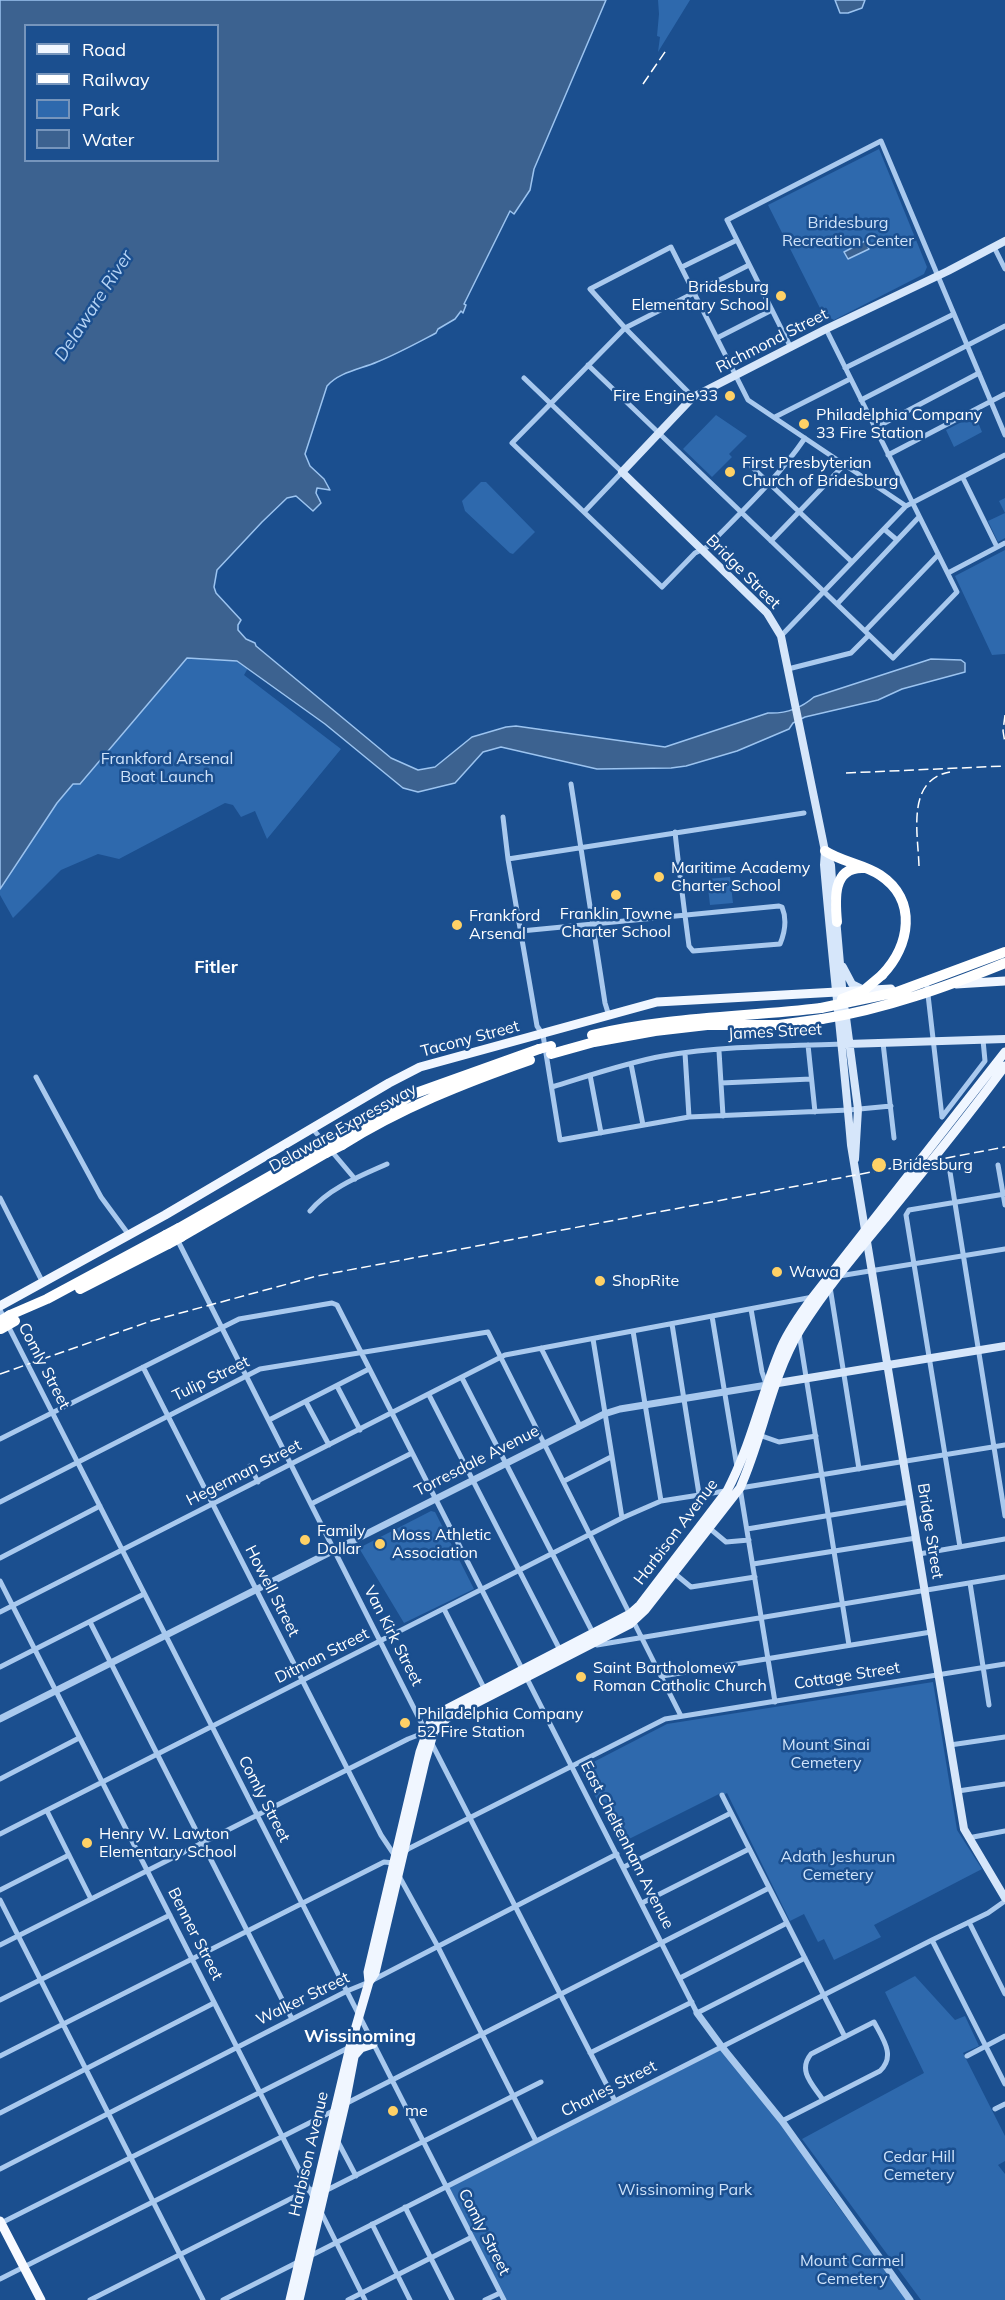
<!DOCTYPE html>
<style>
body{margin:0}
#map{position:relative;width:1005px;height:2300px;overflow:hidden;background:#1b4f8f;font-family:Mulish,sans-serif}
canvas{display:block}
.legend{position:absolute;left:24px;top:24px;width:195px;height:138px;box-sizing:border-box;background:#1b4f8f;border:2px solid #7695bc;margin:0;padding:8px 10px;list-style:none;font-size:18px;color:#fff}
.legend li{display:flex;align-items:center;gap:12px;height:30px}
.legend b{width:30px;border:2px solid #7695bc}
</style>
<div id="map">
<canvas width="1005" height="2300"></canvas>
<ul class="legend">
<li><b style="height:8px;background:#f0f6ff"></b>Road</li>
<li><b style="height:8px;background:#fff"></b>Railway</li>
<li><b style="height:16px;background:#2e69ad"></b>Park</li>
<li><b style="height:16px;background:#3c6290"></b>Water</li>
</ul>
</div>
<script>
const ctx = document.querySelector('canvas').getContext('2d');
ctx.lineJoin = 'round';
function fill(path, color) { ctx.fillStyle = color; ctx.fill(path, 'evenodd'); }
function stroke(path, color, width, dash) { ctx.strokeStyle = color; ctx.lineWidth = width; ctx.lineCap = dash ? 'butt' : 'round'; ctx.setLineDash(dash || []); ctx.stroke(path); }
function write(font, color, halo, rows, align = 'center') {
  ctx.font = font + ' Mulish,sans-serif'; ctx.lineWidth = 5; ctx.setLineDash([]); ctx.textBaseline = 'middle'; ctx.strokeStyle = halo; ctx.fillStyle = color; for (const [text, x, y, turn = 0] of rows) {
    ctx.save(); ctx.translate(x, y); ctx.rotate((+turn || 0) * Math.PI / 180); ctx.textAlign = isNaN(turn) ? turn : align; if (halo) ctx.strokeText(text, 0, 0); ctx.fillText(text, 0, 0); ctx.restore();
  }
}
const green = new Path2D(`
 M658 0H690L658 52 660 37 657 36 659 14Z
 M879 149 927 267 924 274 834 320 823 314 768 205Z
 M716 415 747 436 729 454 732 457 712 477 683 449Z
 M975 415 982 432 954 447 946 430Z
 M481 482H486L535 532 513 554 510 553 465 511 462 501Z
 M1005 498V538L998 542 988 521 1005 513 999 501Z
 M1005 550V654L992 655 955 576Z
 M187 658 237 661 248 668 244 675 341 749 267 839 255 811 241 817 233 805 225 803 119 859 98 854 61 870 13 918 0 895V889L57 803 73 784H81Z
 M730 877 733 903 710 905 707 879Z
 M431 1511 435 1512 474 1589 404 1623 359 1548Z
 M933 1682 957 1830 982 1869 874 1925 881 1937 834 1960 824 1939 818 1942 804 1914 790 1921 727 1793 723 1795V1792L621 1843 580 1769 667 1724Z
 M915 1976 955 2020 965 2016 979 2046 963 2053 1005 2136V2161L998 2165 1005 2174V2300H921L802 2139 924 2073 885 1992Z
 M722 2047 804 2152 829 2194 907 2300H504L446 2187Z`);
const water = new Path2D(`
 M0 0H606L534 169 530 190 514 214 510 211 464 304 466 305 463 313 461 311 455 319 438 329 436 333C417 343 397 354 377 362 361 369 339 372 327 386L305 454 310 466 324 479 330 490 317 488 316 493 321 503 313 511 296 496 287 498 262 522 217 570 214 587 216 593 241 620 238 625V630L246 639 255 643 256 646 391 758 418 770 435 767 472 737 506 727 516 726 665 747 768 713C786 714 800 709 814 697L931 659 961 660 965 663V672L902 689 878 700 805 717 793 723 789 729 737 751 686 766 671 768 597 769 501 747 483 752 455 783 418 792 403 788 325 724 237 661 187 658 80 784H73L57 803 0 889ZM26 26H218V160H26Z
 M835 0H865L862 8 848 13H840Z
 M865 241 869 249 848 259 844 252Z`);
const minor = new Path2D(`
 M994 247 1005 269
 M749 265 625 328 512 443 662 587 695 553 707 547C741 512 777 479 805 438
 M682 267 737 240
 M717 338 772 310
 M791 348 727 220 881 141 1005 435
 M588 365 893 658 957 592 826 329
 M845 368 954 314
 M524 378 622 472 585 511
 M693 397 625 328 590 289 671 247 748 400 906 506
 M861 400 1005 326
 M775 417 850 379
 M875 428 979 373
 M888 455 1005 394
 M752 467 852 562
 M963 478 997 547
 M884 529 897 540
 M771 541 844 465
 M948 573 1005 543
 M837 604 919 517
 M865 631 938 555
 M781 636 906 506 1005 455
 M788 669 851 653 869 635
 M571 784 605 1003 609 1016
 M503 817 508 859 537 1026 543 1035 560 1140 689 1117 849 1110 891 1106
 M508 859 804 813
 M521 931C607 922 693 914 779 906L782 907C787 919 785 932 780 944L693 951 689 946C684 908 679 870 675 832
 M927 986 942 1117
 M883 1043 894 1138
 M808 1045 815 1112
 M719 1051 723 1116
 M685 1053 689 1117
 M631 1064 643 1125
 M590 1075 601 1133
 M36 1077 101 1197 129 1235
 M721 1083 811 1079
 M552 1087C588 1076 625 1063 663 1056 721 1046 783 1046 842 1044
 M942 1117 985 1061 983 1040
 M312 1128 355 1179
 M998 1165 1005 1205
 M950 1172 1005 1516
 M0 1198 43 1283
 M310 1211C329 1188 360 1176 387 1164
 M177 1239 427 1734
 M839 1276 1005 1249
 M830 1287 859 1469
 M751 1309 762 1372 766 1384
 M0 1310 504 2300
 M712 1316 737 1467
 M672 1324 699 1494
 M633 1331 661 1501
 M799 1333 849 1645
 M593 1339 622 1518
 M541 1348 580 1426
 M143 1367 381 1835 395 1856
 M462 1378 593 1633
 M337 1386 360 1430
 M429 1395 560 1650
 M306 1402 329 1445
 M269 1420 369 1369
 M759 1435 779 1442 816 1436
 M0 1439 239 1319 332 1303 337 1305 697 2013 805 1958
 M250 1466 258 1482
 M564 1481 611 1457
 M0 1502 260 1369 488 1332 681 1716
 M311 1504 412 1453
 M708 1527 726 1542 749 1540
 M747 1529 910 1502
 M960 1547 906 1215 909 1210 1005 1194
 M919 1554 1005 1539
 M0 1558 100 1506
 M753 1564 916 1538
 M674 1573 691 1587 755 1577
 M0 1581 313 2197
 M970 1583 989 1705
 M444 1609 485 1690
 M0 1612 505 1355 813 1297
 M90 1622 292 2019
 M597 1645 1005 1577
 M0 1667 144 1594
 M662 1676 931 1632
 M775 1702 740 1488 1005 1445
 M431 1742 615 2101
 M950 1745 1005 1737
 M0 1779 79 1738
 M958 1791 1005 1784
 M722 1795 845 2037
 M47 1811 91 1899
 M0 1834 622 1518 661 1501 725 1491
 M968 1838 1005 1831
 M404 1853 408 1849 665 1719 1005 1664
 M624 1867 731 1813
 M399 1876 437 1945 536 2141
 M0 1890 69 1855
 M0 1900 203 2300
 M642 1903 749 1849
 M969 1922 1005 1994
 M932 1940 1005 2084
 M0 1945 408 1739 426 1732
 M680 1978 787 1923
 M0 2000 170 1915
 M590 2053 692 2002
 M0 2056 384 1862 394 1863
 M967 2056 1005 2036
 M345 2104 769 1888
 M995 2109 1005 2104
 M0 2113 214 2003
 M782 2121 880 2071C896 2056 883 2039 874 2022L811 2054C797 2071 813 2085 823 2100
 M337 2140 356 2176
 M0 2169 347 1991 369 1982 617 1854
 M325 2191 541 2082
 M405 2207 452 2300
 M320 2210 365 2300
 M1 2223 350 2047
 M372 2224 410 2300
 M308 2257 932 1940 988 1913 1005 1901
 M0 2279 335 2110
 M90 2300 310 2189
 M223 2300 300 2261
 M348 2300 472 2237
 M485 2300 500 2293`);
const tertiary = new Path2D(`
 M0 1719 604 1414 620 1409 767 1385
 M697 2013 722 2047 782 2121 910 2300`);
const secondary = new Path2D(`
 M825 851 824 865C832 959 843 1052 851 1145L964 1829 1005 1898
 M833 896 831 865 825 851 781 636 767 613 622 472 693 397 826 329 948 271 1005 241
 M836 918 843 998
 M843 967 852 984 866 991
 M845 1010 858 1109 855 1159
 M847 1044 1005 1039
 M772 1384 1005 1346`);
const primary = new Path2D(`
 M956 984 1005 981
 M0 1306 165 1215 389 1083 420 1067 657 1002 891 989
 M369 1982 368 1972 420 1752 430 1724 443 1711 630 1614 640 1605 727 1491C751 1446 761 1395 781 1348 789 1330 801 1313 813 1297L1005 1052
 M354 2056 361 2048 373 2044
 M290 2300 350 2047 369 1982 375 1973 425 1761 434 1731 447 1718 630 1624 645 1610 740 1488C763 1437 771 1378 800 1330 825 1290 856 1253 886 1217 927 1167 967 1118 1005 1066
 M299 2300 345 2104 358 2036`);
const trunk = new Path2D(`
 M0 2221 41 2300`);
const motorway = new Path2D(`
 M825 851C842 862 863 864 880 875 918 900 910 946 882 975
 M837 922C835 900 832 867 863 868
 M592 1035C667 1017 745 1017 821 1008
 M551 1054 594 1042 655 1031 707 1025H779L822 1019
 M335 1139 416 1093 539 1049
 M342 1145C401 1108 464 1083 530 1060
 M179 1228 321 1147
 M181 1237 326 1153
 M80 1289 168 1244
 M10 1315 47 1299 166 1235`);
const rail = new Path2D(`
 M643 84 667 49
 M1005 715 1003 731 1005 743
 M846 773 1005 766
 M919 866C918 833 906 780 950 772
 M0 1374 151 1321 317 1276 1005 1147`);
const motorwayBridge = new Path2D(`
 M842 999 863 991 882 975
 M821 1008 897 992 1005 952
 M822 1019C885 1009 946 987 1005 963
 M539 1049 551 1046
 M321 1147 335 1139
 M326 1153 342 1145
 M166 1235 179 1228
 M168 1244 181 1237
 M0 1321 10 1315
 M1 1329 15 1321`);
const markers = [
 [781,296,6,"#ffd166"],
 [730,396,6,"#ffd166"],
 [804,424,6,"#ffd166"],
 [730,472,6,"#ffd166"],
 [659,877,6,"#ffd166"],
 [616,895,6,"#ffd166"],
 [457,925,6,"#ffd166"],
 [879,1165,8,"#ffd166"],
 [777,1272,6,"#ffd166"],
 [600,1281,6,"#ffd166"],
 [305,1540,6,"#ffd166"],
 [380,1544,6,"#ffd166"],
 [581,1677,6,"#ffd166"],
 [405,1723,6,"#ffd166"],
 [87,1843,6,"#ffd166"],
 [393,2111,6,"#ffd166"]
];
const parkNames = [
 ["Bridesburg",848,223],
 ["Recreation Center",848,241],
 ["Frankford Arsenal",167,759],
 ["Boat Launch",167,777],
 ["Mount Sinai",826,1745],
 ["Cemetery",826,1763],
 ["Adath Jeshurun",838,1857],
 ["Cemetery",838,1875],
 ["Cedar Hill",919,2157],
 ["Cemetery",919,2175],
 ["Wissinoming Park",685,2190],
 ["Mount Carmel",852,2261],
 ["Cemetery",852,2279]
];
const poiNames = [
 ["Bridesburg",769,287,"right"],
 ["Elementary School",769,305,"right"],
 ["Fire Engine 33",718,396,"right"],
 ["Philadelphia Company",816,415],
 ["33 Fire Station",816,433],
 ["First Presbyterian",742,463],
 ["Church of Bridesburg",742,481],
 ["Maritime Academy",671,868],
 ["Charter School",671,886],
 ["Franklin Towne",616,914,"center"],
 ["Charter School",616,932,"center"],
 ["Frankford",469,916],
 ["Arsenal",469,934],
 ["Bridesburg",892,1165],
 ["Wawa",789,1272],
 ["ShopRite",612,1281],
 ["Family",317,1531],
 ["Dollar",317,1549],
 ["Moss Athletic",392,1535],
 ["Association",392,1553],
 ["Saint Bartholomew",593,1668],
 ["Roman Catholic Church",593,1686],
 ["Philadelphia Company",417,1714],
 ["52 Fire Station",417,1732],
 ["Henry W. Lawton",99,1834],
 ["Elementary School",99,1852],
 ["me",405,2111]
];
const streetNames = [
 ["Richmond Street",772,341,-27],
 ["Bridge Street",743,572,45],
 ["James Street",775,1032,-3],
 ["Tacony Street",470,1039,-15],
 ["Delaware Expressway",343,1128,-29],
 ["Comly Street",44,1366,63],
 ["Tulip Street",211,1379,-26],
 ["Torresdale Avenue",477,1461,-27],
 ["Hegerman Street",244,1473,-27],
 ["Bridge Street",930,1531,81],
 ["Harbison Avenue",676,1532,-53],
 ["Howell Street",272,1591,63],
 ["Van Kirk Street",393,1636,63],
 ["Ditman Street",322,1656,-27],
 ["Cottage Street",847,1676,-9],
 ["Comly Street",264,1799,63],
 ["East Cheltenham Avenue",627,1845,63],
 ["Benner Street",195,1934,63],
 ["Walker Street",303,1999,-26],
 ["Charles Street",609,2089,-27],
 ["Harbison Avenue",309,2154,-77],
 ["Comly Street",484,2232,63]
];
const waterNames = [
 ["Delaware River",94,306,-57]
];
const neighbourhoodNames = [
 ["Fitler",216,968],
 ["Wissinoming",360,2037]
];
fill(green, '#2e69ad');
fill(water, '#3c6290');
stroke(water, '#9cc4f0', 1.5);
stroke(minor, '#a9c9ee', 5);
stroke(tertiary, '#a9c9ee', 7);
stroke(secondary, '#d6e6fa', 8);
stroke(primary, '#f0f6ff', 9);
stroke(trunk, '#f8faff', 9);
stroke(motorway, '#fff', 10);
stroke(rail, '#fff', 1.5, [10, 4.5]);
stroke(motorwayBridge, '#fff', 10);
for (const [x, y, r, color] of markers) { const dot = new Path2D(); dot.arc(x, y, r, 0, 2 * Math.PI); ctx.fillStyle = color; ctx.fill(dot); stroke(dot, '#1b4f8f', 2); }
write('16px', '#cfe3fa', '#1b4f8f', parkNames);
write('16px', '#fff', '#1b4f8f', poiNames, 'left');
write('16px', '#fff', '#1b4f8f', streetNames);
write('italic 18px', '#b5d3f5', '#1b4f8f', waterNames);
write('bold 18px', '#fff', '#1b4f8f', neighbourhoodNames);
</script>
